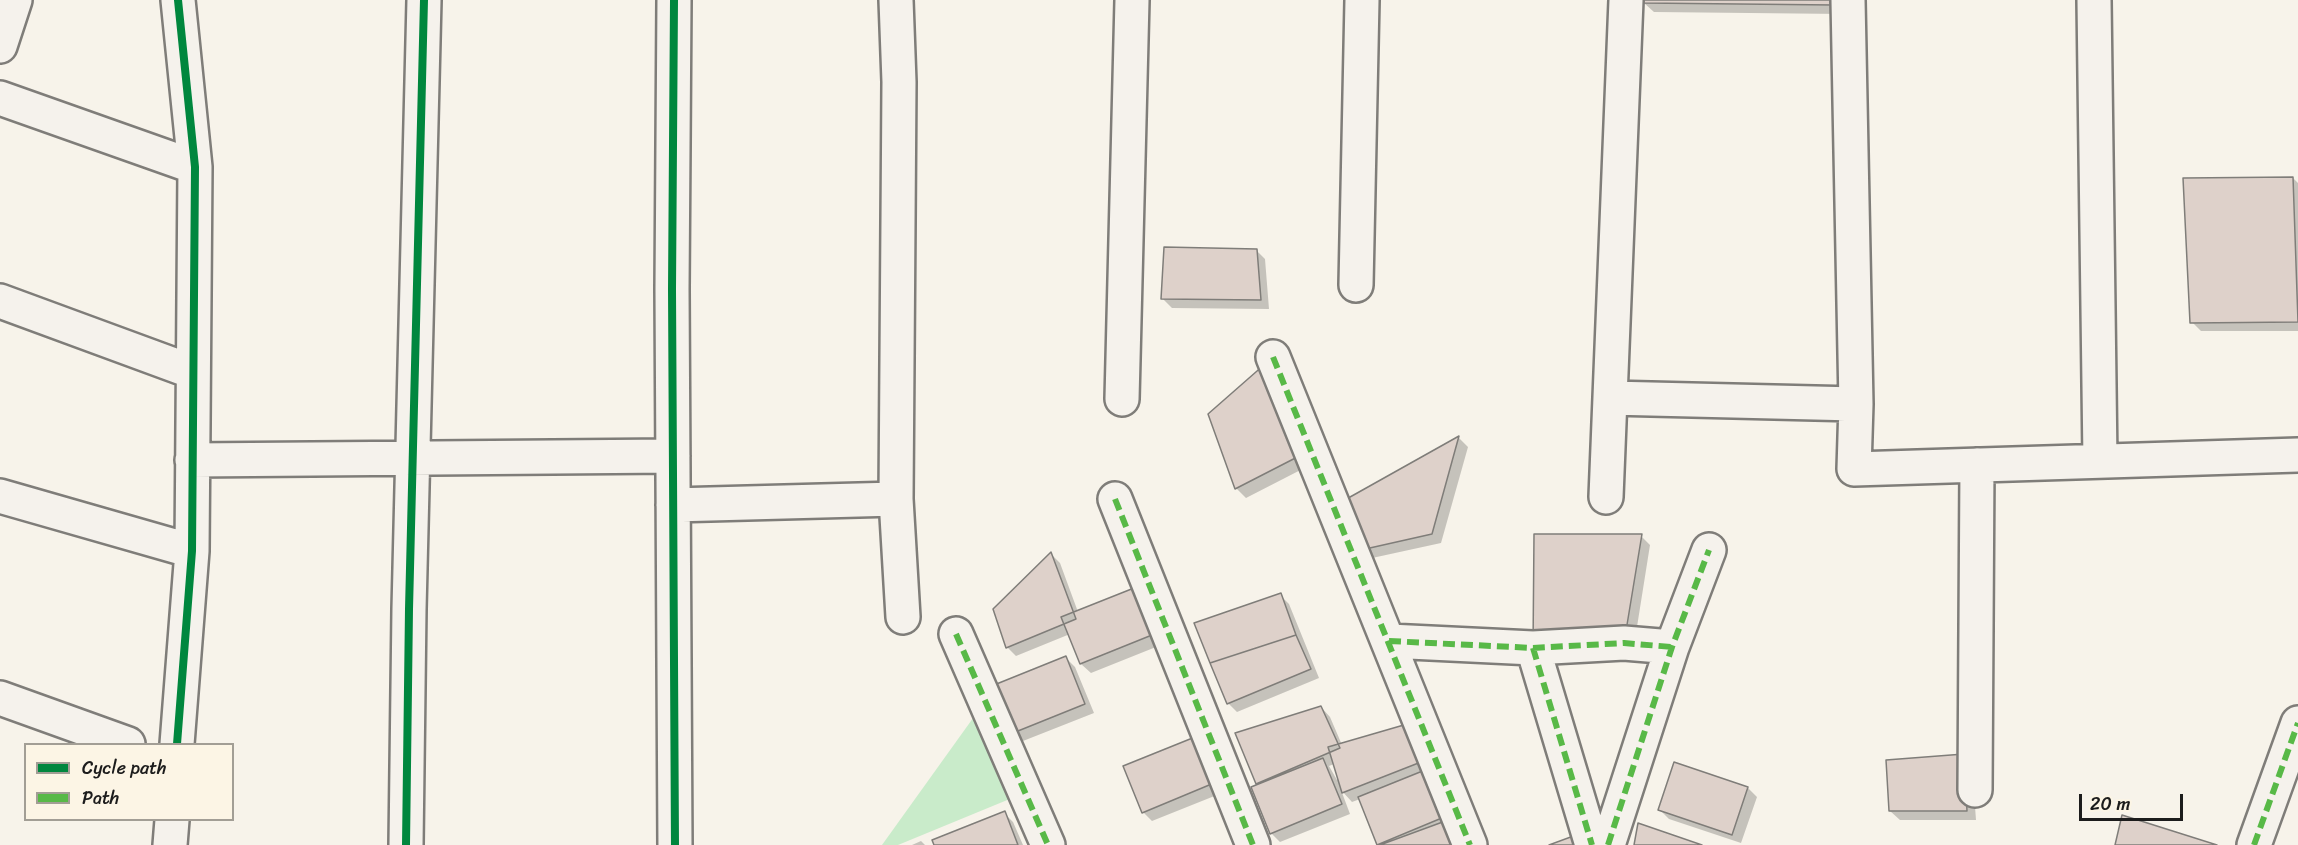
<!DOCTYPE html>
<style>
body{margin:0}
#map{position:relative;width:2298px;height:845px;overflow:hidden;background:#f7f3ea;font-family:Sriracha,sans-serif}
canvas{display:block}
.legend{position:absolute;left:24px;top:743px;width:210px;height:78px;box-sizing:border-box;background:#fcf5e5;border:2px solid #a29e95;margin:0;padding:8px 10px;list-style:none;font-size:18px;color:#1c1c1c}
.legend li{display:flex;align-items:center;gap:12px;height:30px}
.legend b{width:30px;border:2px solid #a29e95}
.scale{position:absolute;left:2079px;top:794px;width:104px;height:27px;box-sizing:border-box;border:3px solid #1c1c1c;border-top:0;padding-left:8px;font-size:18px;line-height:21px;white-space:nowrap;color:#1c1c1c;-webkit-text-stroke:4px #fcf5e5;paint-order:stroke}
</style>
<div id="map">
<canvas width="2298" height="845"></canvas>
<ul class="legend">
<li><b style="height:8px;background:#00873e"></b>Cycle path</li>
<li><b style="height:8px;background:#58b947"></b>Path</li>
</ul>
<div class="scale">20 m</div>
</div>
<script>
const ctx = document.querySelector('canvas').getContext('2d');
ctx.lineJoin = 'round';
function fill(path, color) { ctx.fillStyle = color; ctx.fill(path, 'evenodd'); }
function stroke(path, color, width, dash) { ctx.strokeStyle = color; ctx.lineWidth = width; ctx.lineCap = dash ? 'butt' : 'round'; ctx.setLineDash(dash || []); ctx.stroke(path); }
const green = new Path2D(`
 M986 700 1017 796 898 845H882Z`);
const shadow = new Path2D(`
 M1645 0H1844L1843 14 1654 12 1644 3Z
 M2293 178 2298 183V331H2201L2192 322Z
 M1256 250 1265 259 1269 309 1172 308 1163 299Z
 M1210 415 1320 460 1246 498 1237 489Z
 M1459 438 1468 447 1441 543 1363 560 1336 507Z
 M1641 536 1650 545 1633 652 1534 647Z
 M1051 554 1060 563 1078 612 1133 590 1161 645 1091 673 1081 664 1070 634 1016 656 1007 647Z
 M1280 595 1289 604 1319 678 1237 712 1228 703Z
 M1066 658 1075 667 1094 713 1023 741 1014 732Z
 M1321 707 1330 717 1342 745 1420 722 1475 845H1379L1360 799 1352 802 1341 790 1350 814 1280 842 1271 833 1258 785 1237 734ZM1334 764 1339 780H1337L1329 766Z
 M1204 748 1222 793 1152 821 1143 812Z
 M1972 765 1976 820H1900L1890 811Z
 M1748 788 1757 797 1741 843 1669 819 1660 810Z
 M1004 813 1013 822 1023 845H936Z
 M921 841 925 845H912Z`);
const building = new Path2D(`
 M1643 0H1834V5L1643 3Z
 M2293 177 2298 322 2190 323 2183 178Z
 M1164 247 1257 249 1261 300 1161 299Z
 M1273 357 1311 450 1235 489 1208 414Z
 M1459 436 1432 534 1352 552 1334 506Z
 M1534 534H1642L1624 643 1533 648Z
 M1051 552 1076 619 1006 648 993 609Z
 M1134 588 1152 635 1080 664 1061 617Z
 M1281 593 1296 635 1210 663 1194 623Z
 M1296 635 1311 669 1227 704 1210 663Z
 M1066 656 1085 704 1013 733 994 685Z
 M1321 706 1340 748 1256 784 1235 733Z
 M1421 720V762L1342 793 1328 747Z
 M1195 737 1214 783 1142 813 1123 766Z
 M1964 754 1967 811H1889L1886 760Z
 M1323 758 1342 804 1270 834 1251 787Z
 M1674 762 1748 787 1732 835 1658 810Z
 M1430 768 1449 815 1377 845 1358 797Z
 M1005 811 1018 845H934L932 840Z
 M2122 815 2217 845H2115Z
 M1459 816 1470 845H1380Z
 M1638 823 1702 845H1634Z
 M1587 831 1592 845H1549Z`);
const minor = new Path2D(`
 M674 0 672 289 675 845
 M2094 0 2100 461
 M0 46 15 0
 M0 98 195 167
 M1356 285 1362 0
 M0 301 193 372
 M1273 357 1470 845
 M1610 398 1856 404 1848 0
 M1122 399 1132 0
 M1856 404 1854 469 2298 455
 M192 460 673 456
 M0 496 192 551
 M1606 497 1626 0
 M896 499 899 82 896 0
 M1115 499 1253 845
 M673 505 896 499 903 617
 M956 634 1048 845
 M1389 641 1533 648 1624 643 1672 647
 M1533 648 1592 845
 M0 698 128 744
 M177 744 192 551 195 167 178 0
 M1975 790 1977 465
 M170 845 172 820
 M406 845 409 609 424 0
 M1608 845 1672 647 1709 550
 M2254 845 2298 723`);
const quiet = new Path2D(`
 M1273 357 1470 845
 M1115 499 1253 845
 M956 634 1048 845
 M1389 641 1533 648 1624 643 1672 647
 M1533 648 1592 845
 M1608 845 1672 647 1709 550
 M2254 845 2298 723`);
const cycleway = new Path2D(`
 M674 0 672 289 675 845
 M177 744 192 551 195 167 178 0
 M406 845 409 609 424 0`);
fill(green, '#c9ebca');
fill(shadow, '#0003');
fill(building, '#ded1ca');
stroke(building, '#7f7d79', 1.5);
stroke(minor, '#7f7d79', 38);
stroke(minor, '#f5f2ec', 33);
stroke(quiet, '#58b947', 6, [12, 6]);
stroke(cycleway, '#00873e', 8);
</script>
